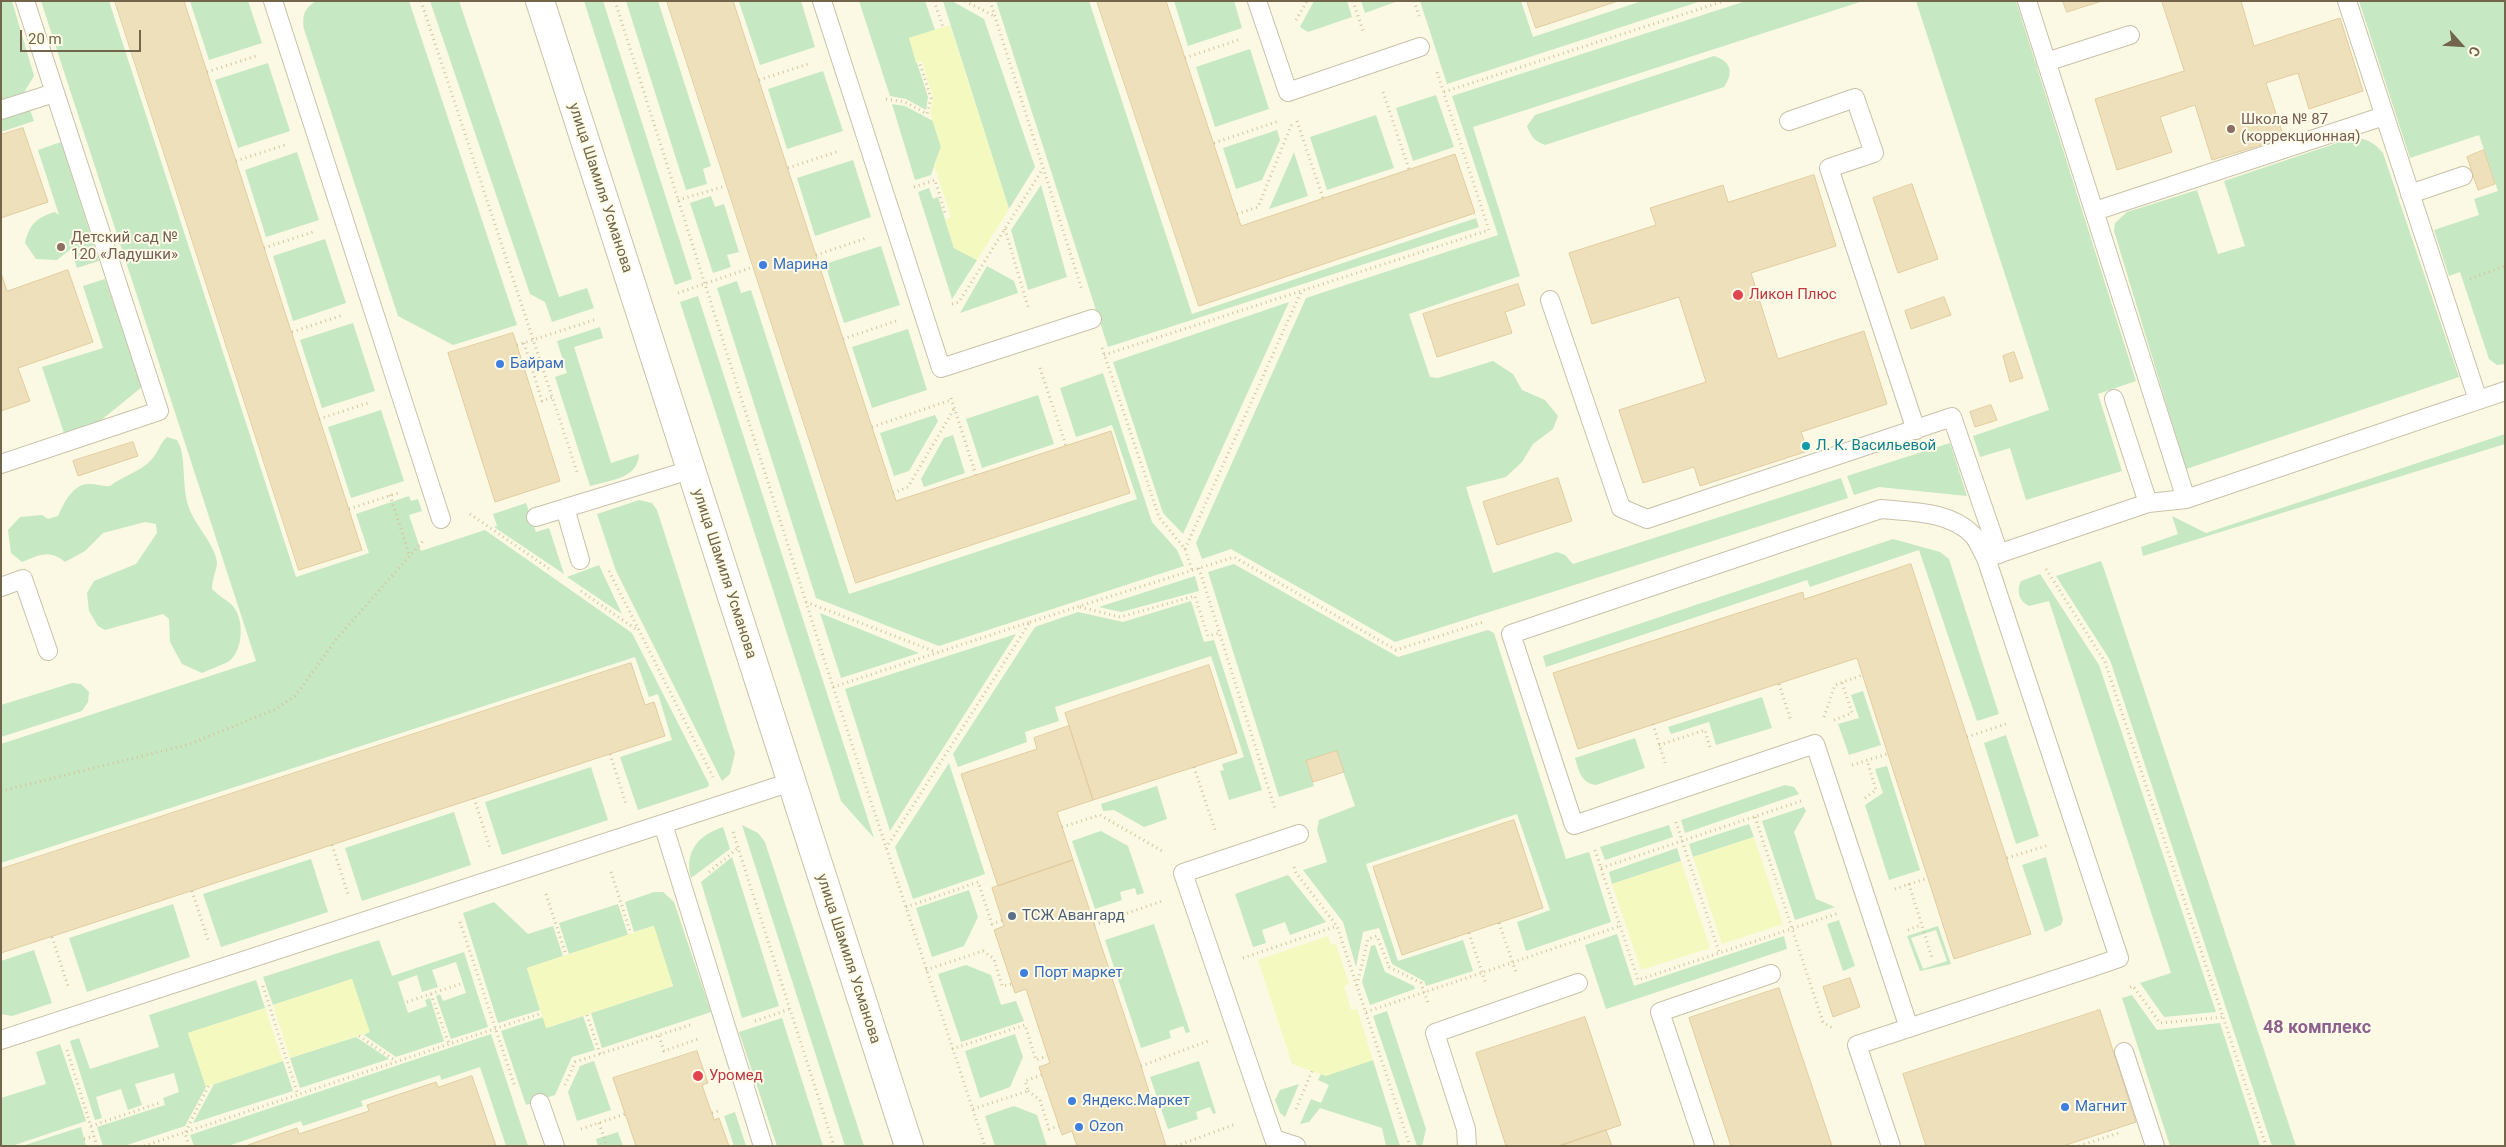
<!DOCTYPE html>
<meta charset="utf-8">
<style>
body{margin:0}
#map{position:relative;width:2506px;height:1147px;overflow:hidden;background:#fbf9e3;font-family:Roboto,sans-serif}
canvas{display:block}
.frame{position:absolute;inset:0;border:2px solid #72654b;pointer-events:none}
.north{position:absolute;left:2436px;top:20px;width:50px;height:50px;-webkit-text-stroke:4px #fefce9;paint-order:stroke;rotate:116deg;font-size:14px;font-weight:700;line-height:20px;text-align:center;color:#72654b}
.north::after{content:'';display:block;margin:auto;width:18px;height:22px;background:#72654b;clip-path:polygon(50% 0,100% 100%,50% 72%,0 100%)}
.scale{position:absolute;left:20px;top:30px;width:121px;height:22px;box-sizing:border-box;border:2px solid #72654b;border-top:0;padding-left:6px;font-size:15px;line-height:18px;white-space:nowrap;color:#72654b;-webkit-text-stroke:4px #fefce9;paint-order:stroke}
</style>
<div id="map">
<canvas width="2506" height="1147"></canvas>
<div class="frame"></div>
<div class="north">С</div>
<div class="scale">20 m</div>
</div>
<script>
const ctx = document.querySelector('canvas').getContext('2d');
ctx.lineJoin = 'round';
function fill(path, color) { ctx.fillStyle = color; ctx.fill(path, 'evenodd'); }
function stroke(path, color, width, dash) { ctx.strokeStyle = color; ctx.lineWidth = width; ctx.lineCap = dash ? 'butt' : 'round'; ctx.setLineDash(dash || []); ctx.stroke(path); }
function write(font, color, halo, rows, align = 'center') {
  ctx.font = font + ' Roboto,sans-serif'; ctx.lineWidth = 4; ctx.setLineDash([]); ctx.textBaseline = 'middle'; ctx.strokeStyle = halo; ctx.fillStyle = color; for (const [text, x, y, turn = 0] of rows) {
    ctx.save(); ctx.translate(x, y); ctx.rotate((+turn || 0) * Math.PI / 180); ctx.textAlign = isNaN(turn) ? turn : align; if (halo) ctx.strokeText(text, 0, 0); ctx.fillText(text, 0, 0); ctx.restore();
  }
}
const green = new Path2D(`
 M1 1H12L34 76 23 94 1 101Z
 M41 1H109L296 577 369 553 356 514 409 496 411 501 418 499 422 511 409 515 421 551 485 530 632 633 709 784 708 787 638 810 620 757 672 740 658 694 649 697 635 657 1 863V744L256 661Z
 M190 1H248L262 43 209 60Z
 M316 1H409L517 325 453 345 398 316 304 29C302 15 304 9 316 1Z
 M430 1H459L559 297 587 288 594 308 552 322 545 302 530 294Z
 M584 1H603L692 279 675 285Z
 M626 1H658L711 166 703 169 707 184 686 190Z
 M801 1 815 47 760 65 739 2Z
 M859 1H925L935 30 909 38 928 97 926 110 906 99 890 96Z
 M943 1H952L984 19 1035 167 1009 209Z
 M996 1H1089L1192 314 1476 218 1479 227 1108 347Z
 M1174 1H1234L1242 28 1188 46Z
 M1314 1H1347L1352 17 1308 32 1300 27Z
 M1361 1H1398L1365 13Z
 M1420 1H1521L1533 37 1642 1H1701L1447 84Z
 M1746 1H1863L1473 127 1520 276 1409 314 1430 377 1438 378 1493 361 1513 374 1522 390 1545 400 1558 416 1553 429 1533 444 1522 462 1506 477 1466 487 1493 573 1557 552 1565 555 1573 564 1841 478 1848 498 1395 642 1231 549 1202 559 1196 543 1306 298 1498 235 1452 96Z
 M1916 1H2016L2136 381 2098 394 2122 471 2026 500 2010 448 1980 457 1973 436 2049 410Z
 M2359 1H2505V364L2497 365 2489 359 2460 272 2449 276 2434 230 2479 215 2474 199 2498 191 2479 135 2410 158Z
 M1250 49 1269 109 1215 127 1196 67Z
 M1714 56C1731 61 1734 73 1724 87L1545 145C1535 141 1531 137 1527 126L1535 115Z
 M268 63 290 131 238 148 215 80Z
 M823 71 843 131 787 149 768 89Z
 M1436 95 1454 147 1413 161 1396 108Z
 M892 104 905 106 933 121 941 147 931 175 915 180Z
 M30 110 34 121 1 132V120Z
 M1376 115 1394 168 1327 190 1310 137Z
 M1277 130 1280 140 1262 180 1236 189 1223 148Z
 M2352 138C2366 138 2374 142 2383 153L2459 377 2186 469 2114 231 2115 223 2127 212 2197 190 2218 254 2245 246 2224 181Z
 M61 142 99 261 77 268 71 249 57 260 36 259 25 243C29 225 37 217 55 212L59 215 38 150Z
 M297 152 319 220 266 237 245 170Z
 M1294 152 1308 196 1269 209Z
 M853 160 871 217 815 236 797 178Z
 M1041 185 1067 277 1028 290 1011 230Z
 M929 188 933 199 938 197 954 248 977 260 952 299 918 192Z
 M711 196 715 207 724 204 739 252 727 255 731 267 713 273 690 203Z
 M325 239 346 303 293 321 273 256Z
 M881 246 900 305 844 323 825 264Z
 M987 266 1014 281 1018 293 960 313Z
 M105 279 142 387 100 421 64 433 42 367 103 348 83 286Z
 M737 281 741 293 751 290 849 594 1137 499 1112 425 1076 437 1060 388 1103 373 1152 522 1177 550 1184 566 939 646 816 598 717 288Z
 M698 296 874 838 841 801 680 302Z
 M1289 302 1183 534 1163 513 1113 362Z
 M353 323 375 391 322 408 300 340Z
 M600 327 603 338 574 347 611 463 639 454C638 479 610 480 590 486L555 377 567 373 557 341Z
 M908 329 927 390 872 408 852 347Z
 M1038 395 1054 444 982 468 966 419Z
 M381 410 404 481 351 498 328 427Z
 M935 415 938 421 909 471 894 476 880 433Z
 M2505 434V444L2143 556 2141 547 2178 534 2172 516 2206 533Z
 M953 435 965 473 924 487 921 479 944 438Z
 M167 437 177 440C187 456 181 486 189 508 195 525 216 546 217 563 217 568 212 580 212 589 218 595 225 599 231 604 245 617 244 651 228 662 220 666 210 669 202 673L182 664 170 642 169 619 163 614 105 630 98 626 89 611 87 593 94 581 136 564 157 533 156 524 145 522 103 533 85 551 65 562C49 549 40 555 22 562L11 553 8 530 20 517 42 515 48 519 58 516C64 503 73 483 90 484 97 484 103 487 110 486 123 476 140 472 151 460 158 453 160 443 167 437Z
 M1950 443 1967 496 1879 487 1854 495 1847 476Z
 M639 500 652 503 657 510 735 753 730 774 722 781 616 571 597 514Z
 M526 503 536 532 549 528 564 574 494 527 497 526 493 514Z
 M1893 539 1940 552 1949 559 1999 714 1977 721 1919 550 1810 587 1807 580 1546 667 1543 656Z
 M2101 561 2104 569 2296 1146H2272L2110 660 2056 576Z
 M1234 564 1398 657 1488 630 1494 633 1566 859 1589 852 1611 922 1526 951 1517 922 1550 910 1517 814 1366 864 1398 961 1463 940 1473 971 1426 986 1424 981 1392 964 1379 928 1363 932 1356 967 1343 922 1303 870 1327 862 1317 830 1319 820 1355 806 1336 751 1306 761 1314 786 1279 797 1208 572Z
 M599 565 622 614 567 577Z
 M2040 574 2099 665 2216 1012 2164 1017 2140 983 2171 973 2049 601 2029 606C2019 601 2016 591 2021 581Z
 M1195 576 1199 591 1121 612 1099 607Z
 M1191 601 1204 642 1214 640 1262 790 1229 800 1220 771 1224 770 1222 764 1244 757 1211 656 1055 707 1059 721 1025 732 1027 742 958 767 953 754 1035 627 1078 612 1123 622Z
 M820 613 919 653 841 678Z
 M1016 634 890 831 845 689Z
 M72 683 81 684 89 692 88 702 82 711 1 737V705Z
 M1863 691 1881 745 1849 755 1838 724 1859 718 1851 695Z
 M1762 697 1772 728 1716 745 1709 722 1671 734 1668 727Z
 M2006 735 2039 836 2016 844 1984 743Z
 M1635 738 1645 768 1596 785C1581 783 1579 771 1575 758Z
 M949 763 985 874 913 899 895 847Z
 M1887 766 1920 870 1889 880 1865 805 1883 793 1875 769Z
 M591 767 608 820 502 855 485 802Z
 M1785 785 1794 787 1799 794 1685 833 1681 820Z
 M1157 786 1167 819 1144 827 1114 810 1103 811 1101 804Z
 M1804 807 1806 811 1794 832 1816 899 1835 907 1795 920 1762 821Z
 M454 812 471 865 362 901 345 848Z
 M1749 824 1754 837 1693 857 1689 844Z
 M742 825 758 833 765 842 864 1146H845Z
 M1669 825 1673 837 1605 860 1600 847Z
 M723 827 730 849 691 878C684 851 699 835 723 827Z
 M1101 831 1128 846 1144 893 1137 895 1135 888 1120 892 1122 900 1095 909 1072 841Z
 M1677 848 1681 861 1612 884 1609 872Z
 M732 857 779 1006 742 1018 701 882Z
 M2046 857 2063 920 2061 925 2045 932 2022 865Z
 M311 859 328 912 221 947 203 894Z
 M1288 875 1326 922 1290 935 1285 922 1262 930 1266 943 1253 947 1235 894Z
 M969 890 978 917 964 946 932 957 916 908Z
 M654 892H663L674 902 711 1012 602 1048 591 1013 673 986 653 926 634 932 625 902Z
 M494 902 528 934 553 926 563 956 527 968 540 1010 498 1023 463 913Z
 M173 904 190 957 87 992 69 938Z
 M618 904 628 935 569 954 559 923Z
 M1839 920 1855 966 1843 971 1827 924Z
 M1154 924 1190 1032 1186 1033 1183 1026 1169 1031 1171 1038 1141 1048 1105 940Z
 M1938 926 1951 964 1920 971 1907 936ZM1936 930 1947 961 1923 969 1911 938Z
 M1617 934 1634 986 1784 936 1787 949 1606 1009 1585 945Z
 M379 940 392 976 464 952 488 1027 451 1039 436 996 440 994 443 1001 466 993 456 962 432 970 438 987 422 992 417 975 398 982 408 1013 427 1006 425 1000 430 998 444 1041 396 1057 364 1035 369 1032 352 979 273 1005 263 977Z
 M1375 945 1385 972 1414 986 1415 989 1370 1005 1362 982 1371 946Z
 M34 950 52 1003 12 1016 1 1014V961Z
 M966 965 991 975 1001 1005 1016 1001 1024 1021 961 1042 938 974Z
 M256 980 265 1008 188 1033 206 1087 185 1126 124 1146H103L97 1127 165 1105 163 1098 179 1092 174 1073 135 1084 142 1105 128 1110 121 1089 96 1097 102 1118 95 1120 70 1041 79 1038 90 1069 159 1047 149 1015Z
 M2132 995 2157 1030 2220 1023 2260 1146H2170L2122 998Z
 M1387 1011 1426 1129 1422 1146H1417L1373 1016Z
 M583 1016 595 1050 572 1057 555 1095 526 1105 501 1031 543 1017 547 1028Z
 M782 1018 823 1146H777L739 1032Z
 M491 1034 528 1146H506L480 1067 441 1080 440 1075 361 1101 363 1106 303 1126 301 1121 228 1146H194L190 1135Z
 M1015 1034 1023 1057 1010 1087 980 1098 965 1051Z
 M356 1037 389 1059 300 1088 290 1058Z
 M60 1044 86 1121 12 1146H1V1098L46 1084 36 1052Z
 M1373 1060 1400 1146H1386L1382 1128 1320 1108 1309 1122 1300 1124 1311 1099 1321 1103 1329 1085 1318 1080 1321 1074 1326 1075Z
 M283 1061 293 1091 193 1123 214 1084Z
 M594 1061 611 1110 577 1121 568 1092 580 1066Z
 M1199 1061 1216 1113 1213 1114 1210 1107 1196 1112 1198 1119 1168 1129 1150 1077Z
 M1299 1084 1285 1117 1280 1113 1275 1100 1280 1090Z
 M1014 1106 1037 1115 1047 1146H995L985 1116Z
 M735 1112 746 1146H734L724 1116Z
 M81 1127 86 1146H22Z
 M618 1132 623 1146H598L596 1139Z`);
const sand = new Path2D(`
 M950 25 1009 209 977 260 954 248 945 220 951 217 934 165 941 147 930 113 933 98 922 61 916 63 909 38Z
 M1754 837 1783 924 1722 944 1693 857Z
 M1681 861 1710 948 1641 970 1612 884Z
 M654 926 673 986 546 1028 527 968Z
 M1328 936 1331 945 1336 944 1349 984 1344 986 1351 1010 1357 1009 1373 1060 1326 1076 1292 1064 1258 960Z
 M352 979 370 1032 290 1058 273 1005Z
 M265 1008 283 1061 206 1087 188 1033Z`);
const building = new Path2D(`
 M115 1H184L362 550 299 570Z
 M667 1H733L896 501 1111 431 1130 493 856 583Z
 M1097 1H1166L1241 226 1455 154 1475 213 1199 306Z
 M1527 1H1618L1536 28Z
 M2063 1H2102L2067 12Z
 M2162 1H2241L2254 46 2340 18 2363 91 2309 109 2298 73 2266 83 2284 138 2212 160 2195 105 2160 117 2172 152 2117 170 2095 99 2184 71Z
 M23 128 48 202 1 218V135Z
 M2484 150 2495 184 2478 190 2467 157Z
 M1814 175 1836 246 1751 273 1778 359 1864 331 1887 404 1801 432 1808 451 1700 486 1694 467 1643 483 1619 410 1706 382 1679 297 1592 324 1569 253 1656 225 1650 208 1723 185 1728 202Z
 M1912 184 1938 259 1898 273 1873 198Z
 M68 270 93 342 18 368 30 401 1 411V273L7 291Z
 M1518 284 1525 305 1505 312 1512 333 1437 357 1423 314Z
 M1944 297 1951 315 1911 329 1905 311Z
 M513 333 560 481 495 502 448 353Z
 M2014 352 2023 378 2010 382 2003 356Z
 M1991 405 1997 420 1975 427 1970 412Z
 M133 442 138 456 78 476 73 461Z
 M1558 478 1572 521 1497 545 1483 502Z
 M1911 564 2031 934 1954 959 1857 658 1578 749 1553 673 1803 592 1804 599Z
 M631 663 645 705 654 702 665 736 1 953V869Z
 M1209 665 1237 753 1093 800 1065 713Z
 M1069 726 1093 800 1057 812 1073 860 998 886 961 774 1037 749 1034 738Z
 M1337 751 1344 772 1313 782 1306 761Z
 M1514 820 1543 908 1402 955 1373 867Z
 M1073 860 1141 1066 1166 1146H1077L1072 1131 1062 1135 1039 1067 1050 1063 1026 989 1015 993 994 930 1004 926 992 888Z
 M1850 978 1860 1007 1833 1017 1823 987Z
 M1779 988 1832 1146H1731L1689 1018Z
 M2100 1010 2136 1122 2063 1146H1926L1903 1074Z
 M1585 1017 1621 1125 1559 1146H1506L1476 1053Z
 M697 1051 708 1083 702 1085 714 1120 719 1118 729 1146H636L613 1078Z
 M472 1076 496 1146H245L297 1128 299 1134 369 1111 367 1105 436 1082 438 1087Z
 M1606 1130 1612 1146H1559Z`);
const path = new Path2D(`
 M421 1 577 472
 M615 1 833 687 985 1146
 M934 1 943 27
 M965 1 994 16
 M990 1 1082 290
 M1353 1 1364 34
 M1414 1 1419 16
 M1296 20 1307 1
 M1185 58 1238 40
 M207 72 259 55
 M759 80 811 63
 M1383 92 1409 169
 M1444 92 1724 1
 M886 99 905 102 927 114 931 98 920 64
 M1297 121 1323 198
 M1214 143 1279 121
 M236 161 288 144
 M788 168 839 151
 M914 187 935 180 946 216
 M678 200 726 186
 M1237 214 1258 207 1293 121
 M1005 229 1028 307
 M264 248 316 231
 M816 255 867 238
 M2470 279 2505 266
 M678 293 753 267
 M952 304 959 302 1042 170
 M292 332 343 315
 M843 339 896 321
 M524 343 542 401 553 397
 M517 345 597 319
 M1102 348 1159 517 1185 549 1192 570
 M1104 355 1489 230 1437 72
 M1040 368 1066 446
 M951 398 976 475
 M319 419 371 402
 M872 427 951 400
 M893 493 908 487 954 409
 M390 495 410 557
 M349 509 401 492
 M470 514 551 570
 M1185 549 1301 292
 M1199 568 1275 809
 M2046 569 2105 662 2266 1146
 M609 571 713 777
 M581 591 637 630
 M806 602 936 652
 M1080 607 1120 617 1195 596 1208 636 1220 633
 M1030 622 1234 557 1396 650 1483 622
 M1779 684 1791 721
 M833 687 1030 622 886 848
 M1824 717 1835 685 1862 675
 M1834 720 1852 713 1842 683
 M1653 724 1665 763
 M1967 737 2009 723
 M1659 745 1705 730 1710 747
 M610 754 626 804
 M1852 765 1887 754
 M1194 767 1215 830
 M1 791 187 745 274 710 295 696 338 637 423 541
 M474 798 490 848
 M1865 798 1876 790 1867 760
 M1755 817 1823 1022 1832 1028
 M1676 822 1719 952
 M1062 827 1100 815 1164 852
 M733 832 834 1146
 M332 845 348 894
 M1595 850 1638 980 1839 913
 M2007 858 2049 845
 M1294 867 1296 873 1337 926 1410 1146
 M1601 868 1801 801
 M611 872 631 934
 M709 872 738 848
 M1909 884 1932 958
 M1895 889 1928 878
 M192 891 208 940
 M546 894 566 955
 M906 907 978 882 992 924 1003 920
 M460 922 515 1087
 M1499 923 1516 972
 M1094 925 1162 901
 M1908 930 1921 925
 M1469 933 1486 984
 M52 937 68 986
 M1243 958 1337 926
 M926 970 983 951 994 959 1002 986 1012 984
 M1357 985 1368 939 1377 936 1389 967 1421 983 1428 1003
 M263 986 298 1095
 M2130 987 2133 986 2160 1023 2223 1017
 M431 994 449 1044
 M407 1002 460 984
 M1366 1012 1620 926
 M587 1015 600 1054
 M755 1021 790 1009
 M359 1036 396 1061
 M659 1036 664 1051 698 1039
 M952 1049 1025 1025 1036 1060 1047 1056
 M67 1050 97 1146
 M1141 1066 1208 1041
 M565 1085 575 1062 693 1024
 M1028 1091 1040 1100 1049 1129 1059 1126
 M973 1109 1028 1091 1025 1081 1042 1075
 M1296 1109 1312 1071
 M712 1113 721 1110
 M599 1123 607 1146
 M91 1126 159 1103
 M581 1129 625 1114
 M2110 1130 2111 1135
 M84 1139 94 1136
 M144 1146 542 1013
 M189 1146 185 1133 209 1085
 M1176 1146 1236 1124
 M2079 1146 2119 1133`);
const lane = new Path2D(`
 M273 1 441 519
 M822 1 941 368 1092 319
 M1257 1 1288 92 1420 47
 M2027 1 2186 499
 M2347 1 2478 400
 M2046 62 2130 35
 M1 110 54 93
 M1789 121 1855 98 1874 153 1829 168 1916 430
 M2410 194 2463 176
 M2095 211 2384 116
 M1550 300 1621 508 1647 519 1952 417 1999 554
 M2114 399 2148 503
 M1 464 159 411 25 1
 M565 508 580 560
 M536 517 690 470
 M1989 557 2148 503 2186 499 2505 391
 M1 587 23 579 48 651
 M663 824 763 1146
 M1 1040 791 782
 M2124 1052 2155 1146
 M540 1103 555 1146
 M1296 1146 1274 1139 1183 873 1299 834
 M1467 1146 1466 1129 1435 1033 1578 983
 M1705 1146 1660 1012 1771 974
 M1891 1146 1857 1045 2090 968 2119 958 1986 558C1982 551 1978 541 1973 535 1950 511 1912 512 1881 509L1511 634 1574 825 1815 744 1909 1028`);
const street = new Path2D(`
 M540 1 909 1146`);
const markers = [
 [2231,129,5,"#8d6e63"],
 [61,247,5,"#8d6e63"],
 [763,265,5,"#3f7fe0"],
 [1738,295,6,"#e0444e"],
 [500,364,5,"#3f7fe0"],
 [1806,446,5,"#0f9aa8"],
 [1012,916,5,"#5c6f8a"],
 [1024,973,5,"#3f7fe0"],
 [698,1076,6,"#e0444e"],
 [1072,1101,5,"#3f7fe0"],
 [2065,1107,5,"#3f7fe0"],
 [1079,1127,5,"#3f7fe0"]
];
const educationNames = [
 ["Школа № 87",2241,120],
 ["(коррекционная)",2241,137],
 ["Детский сад №",71,238],
 ["120 «Ладушки»",71,255]
];
const streetNames = [
 ["улица Шамиля Усманова",600,188,72],
 ["улица Шамиля Усманова",724,574,72],
 ["улица Шамиля Усманова",848,959,72]
];
const shopNames = [
 ["Марина",773,265],
 ["Байрам",510,364],
 ["Порт маркет",1034,973],
 ["Яндекс.Маркет",1082,1101],
 ["Магнит",2075,1107],
 ["Ozon",1089,1127]
];
const healthNames = [
 ["Ликон Плюс",1749,295],
 ["Уромед",709,1076]
];
const cultureNames = [
 ["Л. К. Васильевой",1816,446]
];
const serviceNames = [
 ["ТСЖ Авангард",1022,916]
];
const quarterNames = [
 ["48 комплекс",2317,1028]
];
fill(green, '#c6e8c3');
fill(sand, '#f4f9bf');
fill(building, '#efe0bc');
stroke(building, '#e1cc9e', 1);
stroke(lane, '#c9c1a9', 20);
stroke(street, '#c9c1a9', 30);
stroke(path, '#d4c4a0', 3, [1, 4]);
stroke(lane, '#fff', 18);
stroke(street, '#fff', 28);
for (const [x, y, r, color] of markers) { const dot = new Path2D(); dot.arc(x, y, r, 0, 2 * Math.PI); ctx.fillStyle = color; ctx.fill(dot); stroke(dot, '#fefce9', 2); }
write('15px', '#785e54', '#fefce9', educationNames, 'left');
write('15px', '#72654b', '#fefce9', streetNames);
write('15px', '#366cbe', '#fefce9', shopNames, 'left');
write('15px', '#be3a42', '#fefce9', healthNames, 'left');
write('15px', '#0d838f', '#fefce9', cultureNames, 'left');
write('15px', '#4e5e75', '#fefce9', serviceNames, 'left');
write('bold 18px', '#8d628e', '#fefce9', quarterNames);
</script>
